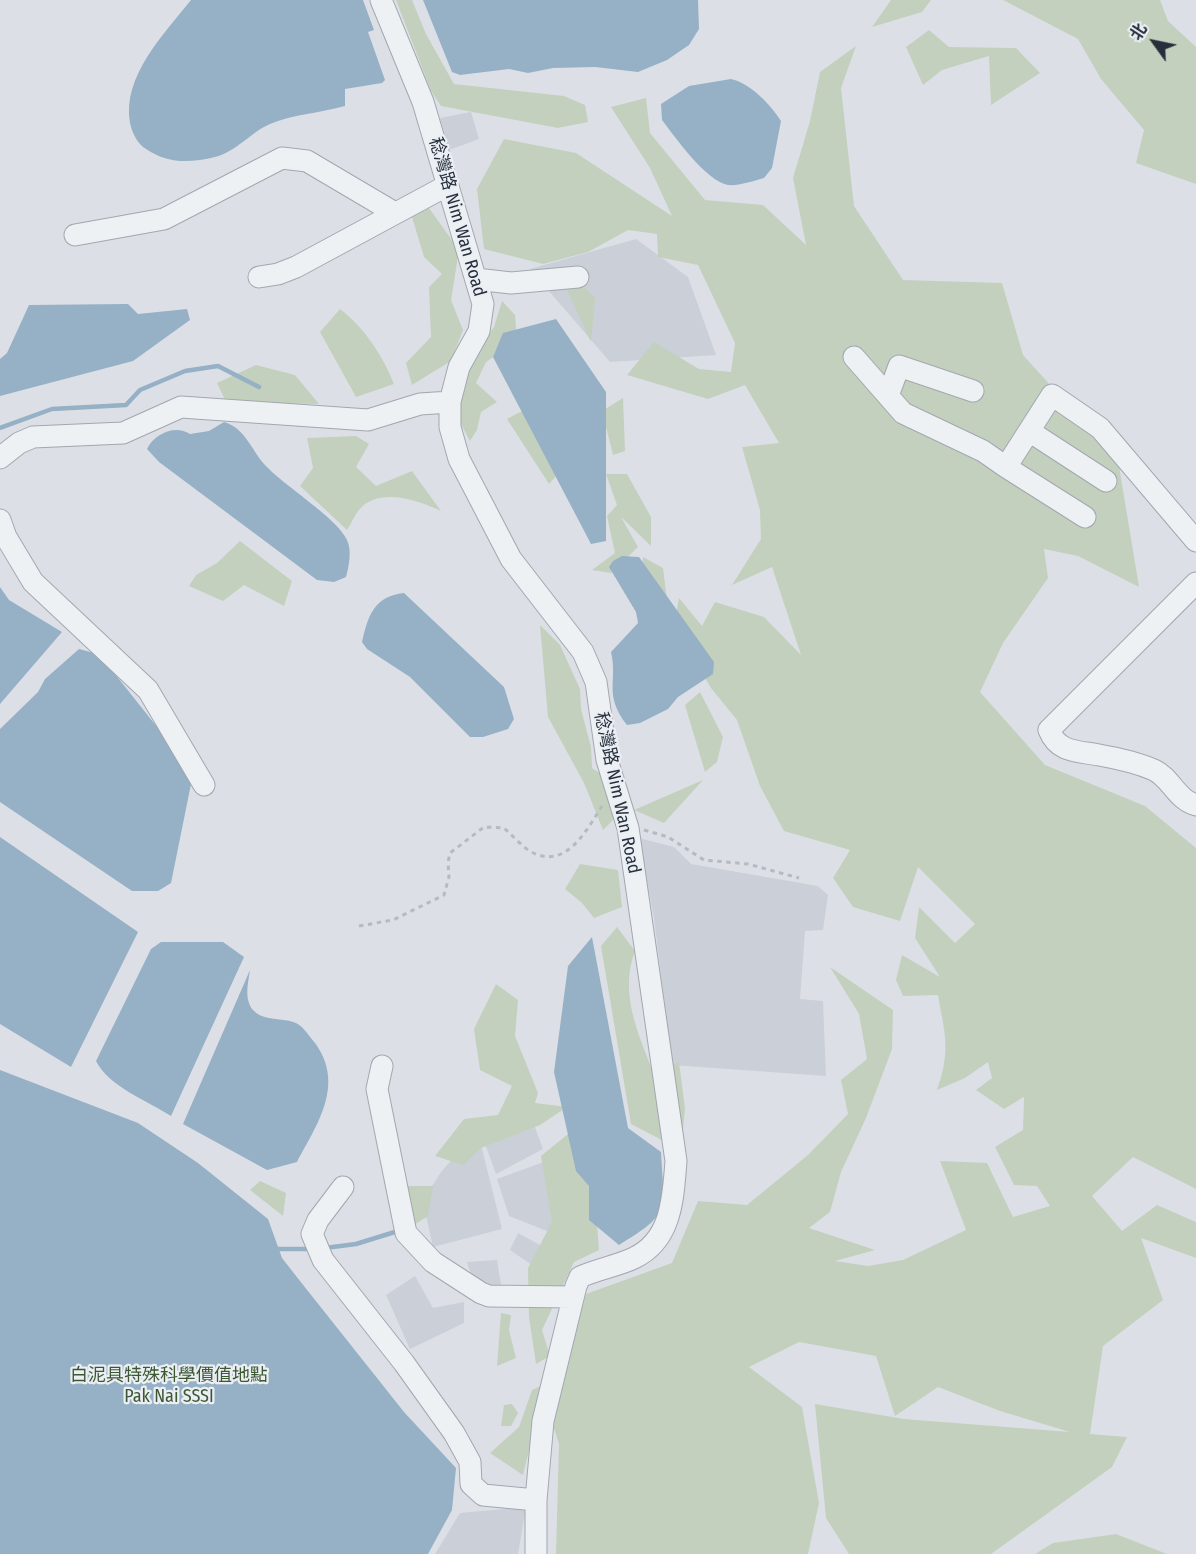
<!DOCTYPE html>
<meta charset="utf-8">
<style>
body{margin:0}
#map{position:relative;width:1196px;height:1554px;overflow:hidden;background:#dce0e6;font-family:"Fira Sans Condensed","Noto Sans SC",sans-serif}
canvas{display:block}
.north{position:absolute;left:1124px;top:12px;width:60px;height:60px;-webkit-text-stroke:4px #ebeff4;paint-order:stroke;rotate:303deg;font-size:16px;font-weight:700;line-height:24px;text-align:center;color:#262f3c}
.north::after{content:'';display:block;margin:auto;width:21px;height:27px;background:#262f3c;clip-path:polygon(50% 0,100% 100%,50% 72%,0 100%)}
</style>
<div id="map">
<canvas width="1196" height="1554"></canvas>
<div class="north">北</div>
</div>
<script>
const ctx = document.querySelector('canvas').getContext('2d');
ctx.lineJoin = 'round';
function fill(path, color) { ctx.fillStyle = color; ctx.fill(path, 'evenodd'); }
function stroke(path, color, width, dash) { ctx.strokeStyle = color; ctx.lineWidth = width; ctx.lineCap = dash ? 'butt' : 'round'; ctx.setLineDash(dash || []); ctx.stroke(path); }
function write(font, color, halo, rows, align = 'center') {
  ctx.font = font + ' "Fira Sans Condensed","Noto Sans SC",sans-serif'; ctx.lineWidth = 4.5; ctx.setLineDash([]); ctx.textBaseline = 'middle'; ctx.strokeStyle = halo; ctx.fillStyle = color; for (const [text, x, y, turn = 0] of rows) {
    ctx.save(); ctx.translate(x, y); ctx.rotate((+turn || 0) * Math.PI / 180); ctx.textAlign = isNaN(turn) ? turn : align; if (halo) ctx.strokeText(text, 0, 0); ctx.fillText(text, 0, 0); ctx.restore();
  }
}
const built = new Path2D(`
 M471 112 479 139 449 150 440 118Z
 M636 239 688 277 716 355 610 362 530 269Z
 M639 838 674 847 691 864 818 886 828 895 823 930 805 931 800 999 823 1001 826 1076 672 1065 654 918Z
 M533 1122 543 1149 496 1174 484 1141Z
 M479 1137 502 1229 433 1247 425 1211 427 1194 441 1172 456 1155Z
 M552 1159V1233L509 1216 497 1179Z
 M518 1233 551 1251 539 1270 510 1250Z
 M497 1260 501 1285 474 1284 467 1262Z
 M415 1276 433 1308 464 1302V1323L410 1349 386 1295Z
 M526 1507 518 1554H435L460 1513Z`);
const green = new Path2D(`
 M396 0H412L426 34 454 84 564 96 585 105 588 122 558 128 441 106 431 91Z
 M891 0H931L922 12 872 27Z
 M1003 0H1160L1168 21 1196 47V184L1136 163 1144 130 1101 79 1078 39Z
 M929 30 949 47 1016 48 1040 73 991 105 989 56 942 70 923 85 906 47Z
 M856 46 841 88 854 206 903 280 1002 283 1023 355 1118 460 1139 587 1078 556 1044 549 1048 578 1003 643 980 692 1045 765 1145 806 1196 848V1189L1133 1157 1092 1196 1122 1231 1157 1205 1196 1222V1258L1141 1238 1163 1300 1103 1346 1090 1434 1127 1437 1112 1467 991 1554H849L826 1518 815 1404 904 1419 1070 1432 1000 1411 938 1387 895 1416 876 1356 799 1342 749 1367 802 1407 819 1503 808 1554H556L559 1444 552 1422 586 1294 672 1263 698 1201 747 1205 808 1155 848 1114 841 1080 867 1059 859 1014 830 967 893 1010 892 1049 866 1118 841 1172 830 1212 809 1228 875 1250 835 1261 868 1266 903 1260 966 1230 940 1161 987 1163 1013 1217 1050 1206 1037 1186 1014 1185 995 1147 1023 1130 1024 1097 1004 1109 976 1090 992 1078 988 1062 965 1078 937 1090C951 1050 945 1035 938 995L903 996 896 980 902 955 940 977 915 938 919 907 955 943 975 924 918 867 900 921 853 907 833 878 850 850 784 831 760 786 737 720 711 688 674 625 679 598 702 626 715 602 764 617 801 655 772 567 732 585 761 539 760 510 742 447 779 443 745 385 708 399 627 375 654 342 699 369 731 372 735 343 698 265 658 257 657 234 628 230 588 252 543 264 484 249 477 189 504 139 576 153 672 216 650 168 611 107 646 98 650 133 705 200 763 205 806 245 793 178 810 121 820 72Z
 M429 208 459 250 451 300 463 330 451 361 412 385 406 363 431 337 429 287 442 274 424 257 412 217Z
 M580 284 595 298 591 342 567 290V286Z
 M502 301 515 315 517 341 486 362 476 383 497 402 481 412 477 430 470 441 462 426 451 383 494 327Z
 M340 309C364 327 383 356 394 384L356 397 320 332Z
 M256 365 295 375 319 404 226 402 217 383Z
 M623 398 625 451 613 455 602 411Z
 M524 410 558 474 549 484 507 419Z
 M356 436 369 444 356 467 376 486 412 471 441 511C419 501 379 486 359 510 354 516 351 524 347 530L300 486 313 468 307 438Z
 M606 474H627L651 517V546L621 517 638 547 611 573 592 570 615 553 607 516 617 505Z
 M240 541 292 581 284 606 244 585 223 601 189 586 196 575 217 563Z
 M643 557 663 568 667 600 639 598Z
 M540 625 560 645 580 689 581 709 591 747 592 768 601 774 618 815 603 830 584 783 548 717Z
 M700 692 723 737 717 762 705 772 685 705Z
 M703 780 664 823 634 810Z
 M580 864 618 870 622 907 594 918 582 903 565 889Z
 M617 927 635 951C619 993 638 1033 654 1074L679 1062 685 1109 681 1150 631 1124 601 946Z
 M496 984 518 1000 515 1036 538 1093 535 1103 567 1107 540 1125 481 1148 463 1165 435 1156 464 1119 498 1115 512 1086 480 1070 474 1029Z
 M573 1130 593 1173 599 1250 574 1262 542 1330 550 1356 536 1364 529 1317 528 1268 552 1222 541 1156Z
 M260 1181 286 1193 283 1216 250 1190Z
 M406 1186H433L428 1216 414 1225Z
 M501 1313 511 1315 509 1330 516 1358 497 1366Z
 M545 1384 523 1475 490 1453 519 1427 532 1390Z
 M512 1404 518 1413 511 1426H501L504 1405Z
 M1116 1534 1167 1554H1035L1053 1543Z`);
const water = new Path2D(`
 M191 0H363L374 30 368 32 385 80 382 83 345 89V106C321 113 293 114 270 124 251 132 236 152 215 157 190 163 168 164 146 149 137 144 132 132 130 123 122 76 164 34 191 0Z
 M423 0H698L699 29 689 45 667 60 638 72 595 67 553 68 528 73 509 69 460 75 452 72Z
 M731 79C750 83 771 105 781 121L772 168 764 178C754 181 738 186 728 185 706 181 675 137 662 120L661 104 689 86Z
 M128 304 138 314 187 309 190 320 133 361 0 396V359L7 353 29 305Z
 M556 319 606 392V541L591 544 493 357 503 333Z
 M224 422C245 428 251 449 264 464 283 485 337 518 347 540 352 551 349 565 346 577L334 582 317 580 159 462 147 449C154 434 175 424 190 434L209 431Z
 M622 556 639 557 714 662 713 674 678 697 668 709 640 723 627 725C603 694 618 682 611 652L638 623 636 612 609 567 613 561Z
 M0 587 9 600 62 632 0 704Z
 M404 593 504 687 514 719 508 729 483 737H470L410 677 367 649 362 642C368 616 374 596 404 593Z
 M79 649 94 653 103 659 184 761 190 772 191 784 171 883 158 891H132L0 802V729L38 692 45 679Z
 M0 837 138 932 71 1067 0 1024Z
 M592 937 628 1128 661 1152C664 1211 672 1213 619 1245L589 1220V1186L576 1171 554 1072 568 966Z
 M161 942H223L244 957 171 1116C148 1101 109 1087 96 1061L151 949Z
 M250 970C248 984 244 999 253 1010 264 1022 282 1017 296 1023 304 1027 309 1036 315 1043 345 1084 318 1123 297 1162L267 1170 183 1124Z
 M0 1070 138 1123 198 1163 268 1219 282 1258 300 1281 404 1412 456 1468 452 1510 428 1554H0Z`);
const stream = new Path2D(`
 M0 428 52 409 126 405 140 390 185 371 218 366 259 387
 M325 1248 356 1244 398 1231
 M274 1249H310`);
const path = new Path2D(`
 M644 830 668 837 704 860 748 864 799 878
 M359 926 393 920 444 895 449 877 448 863 450 853 484 827 504 828C512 835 520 844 528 850 565 873 586 831 602 806`);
const minor = new Path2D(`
 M381 0 423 102 483 304 479 331 459 367 450 402V427L459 459 511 559 583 652 596 682 607 760 628 828 676 1161C673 1198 672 1240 634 1258 617 1266 598 1269 580 1277L576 1286 543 1421 536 1500V1554
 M75 235 164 219 282 158 307 161 395 213
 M259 277 278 274 296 267 448 185
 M476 279 511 283 578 277
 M854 357 903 413 983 451 1006 467
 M888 396 899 366 973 391
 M1029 431 1106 481
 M0 458 19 443 33 437 123 433 181 407 368 420 420 404 450 402
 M1085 517 1006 467 1052 395 1100 428 1196 541
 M0 520 6 537 33 582 148 690 204 785
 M1196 583 1049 730C1058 753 1078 751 1099 755 1116 758 1138 763 1154 770 1171 778 1176 799 1196 805
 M382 1066 377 1089 406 1233 433 1262 481 1293 489 1296 573 1297
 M343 1187 318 1220 312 1234 323 1260 404 1363 454 1433 470 1462 471 1484 483 1495 536 1500`);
const streetNames = [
 ["稔灣路 Nim Wan Road",457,217,74],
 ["稔灣路 Nim Wan Road",617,793,78]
];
const parkNames = [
 ["白泥具特殊科學價值地點",169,1376],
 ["Pak Nai SSSI",169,1397]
];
fill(built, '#cacfd8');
fill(green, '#c3d0bd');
fill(water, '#96b0c6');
stroke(stream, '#96b0c6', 4.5);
stroke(minor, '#a2a7b0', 23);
stroke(path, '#b6bbc0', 3, [4.5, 4.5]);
stroke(minor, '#eef1f4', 21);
write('18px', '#262f3c', '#ebeff4', streetNames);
write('18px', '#3c5833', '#ebeff4', parkNames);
</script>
